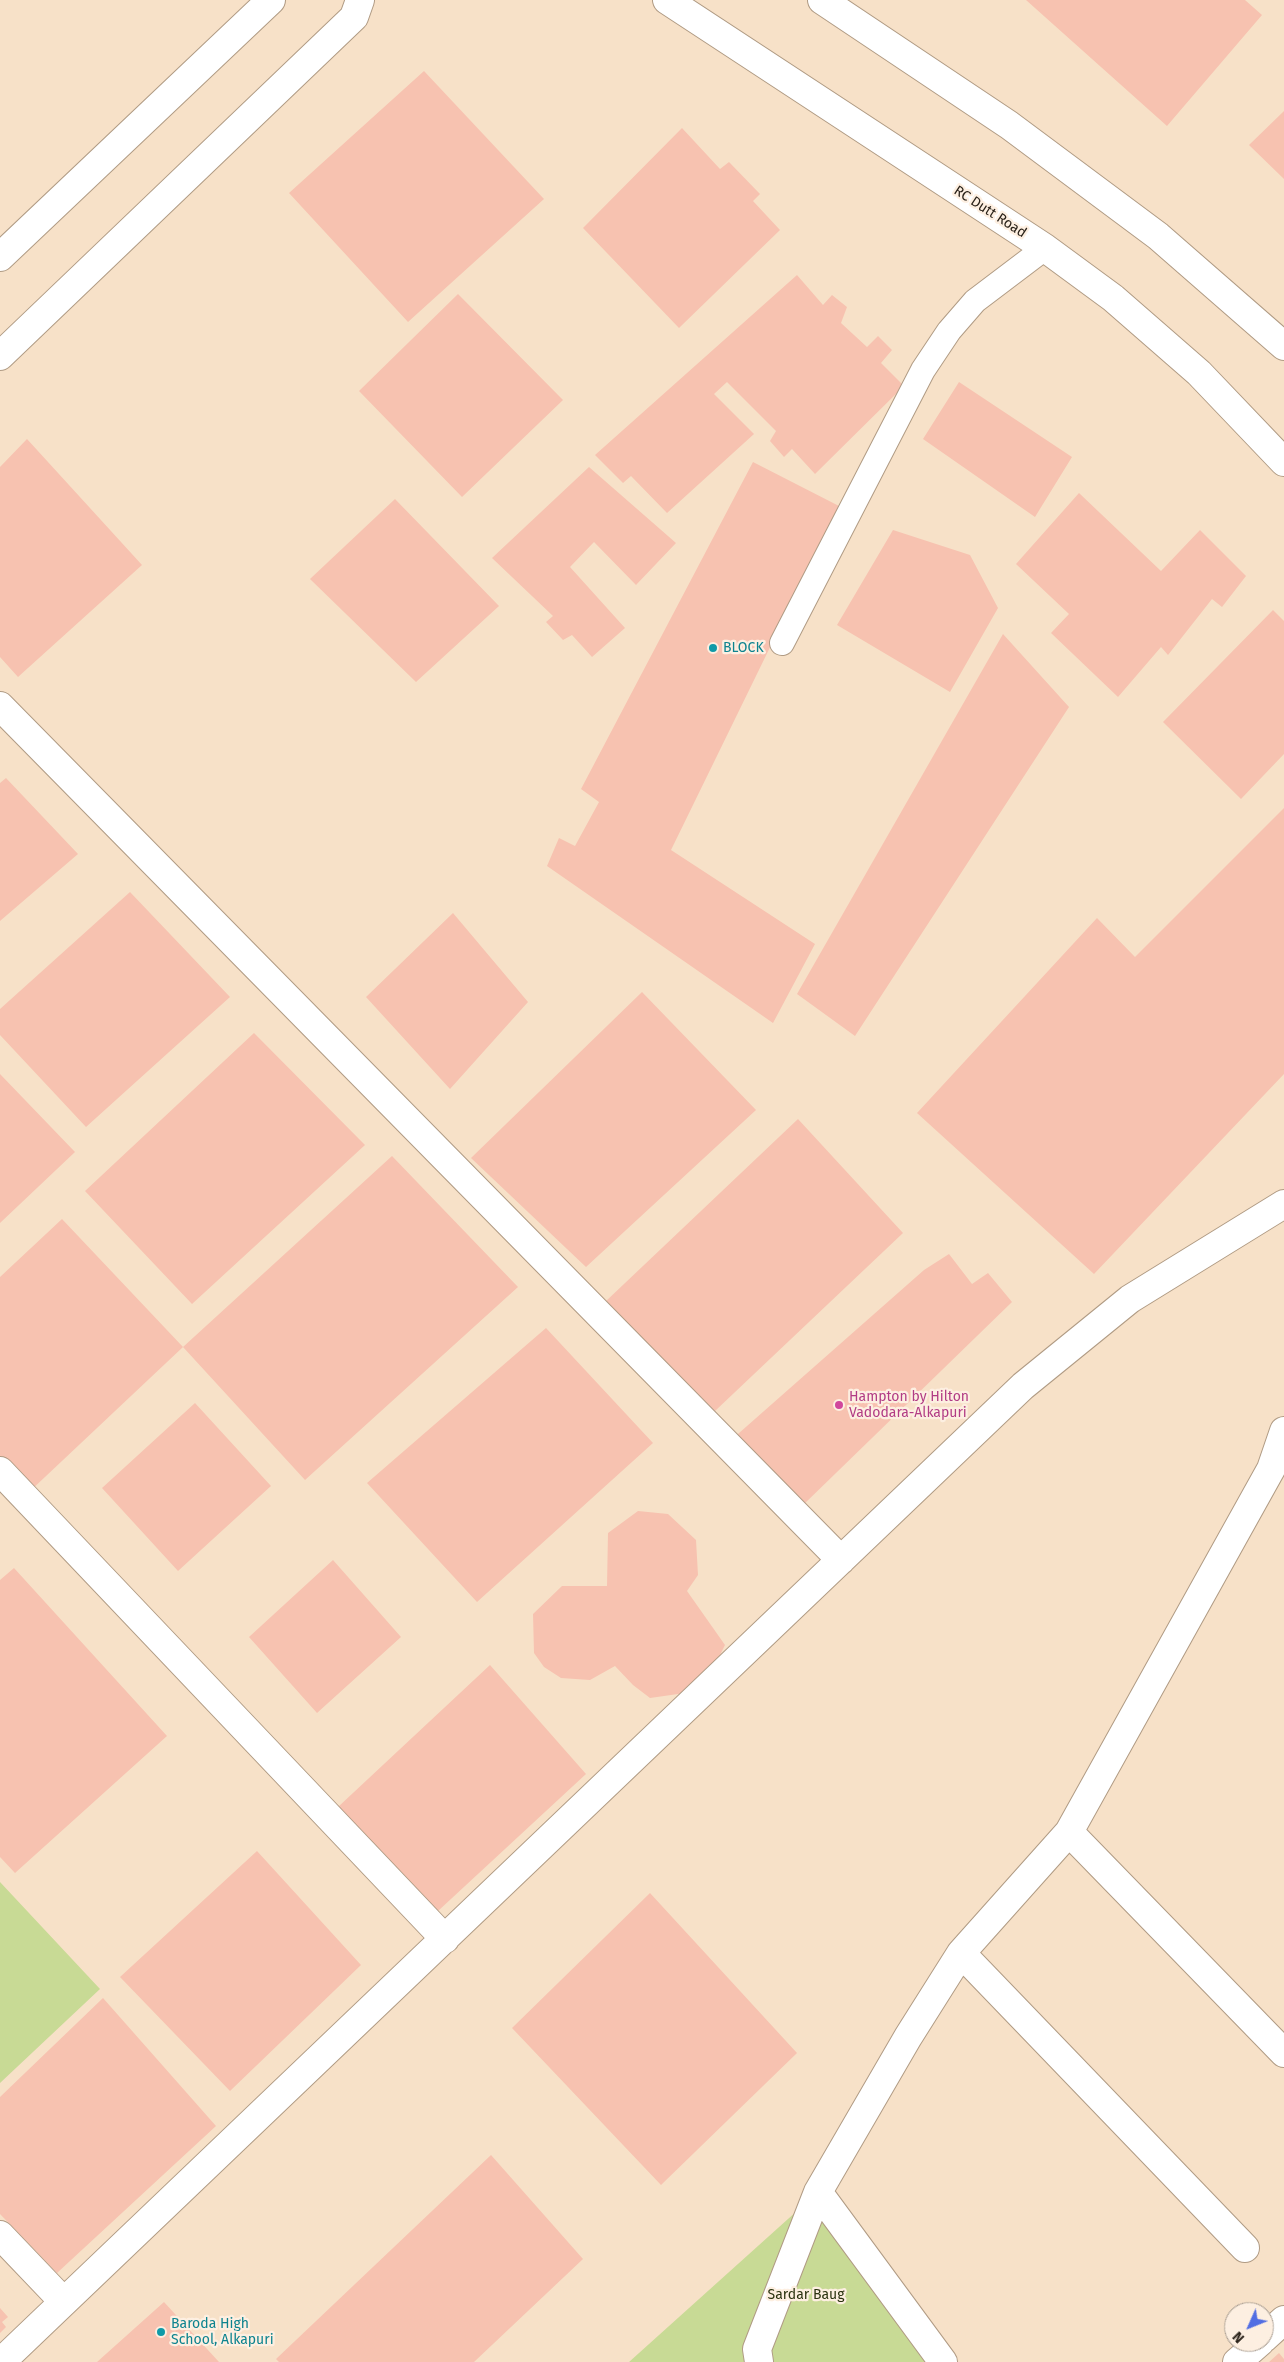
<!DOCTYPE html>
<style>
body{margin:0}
#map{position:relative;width:1284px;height:2362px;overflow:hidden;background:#f7e1c8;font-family:"Fira Sans",sans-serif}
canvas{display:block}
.north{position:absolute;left:1224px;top:2302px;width:50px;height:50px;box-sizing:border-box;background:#fdefe1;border:1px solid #a89d91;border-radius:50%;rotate:226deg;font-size:14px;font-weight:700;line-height:20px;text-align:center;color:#292118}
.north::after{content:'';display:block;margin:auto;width:18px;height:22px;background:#526ee3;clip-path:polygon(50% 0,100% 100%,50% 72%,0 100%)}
</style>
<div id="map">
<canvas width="1284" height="2362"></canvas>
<div class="north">N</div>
</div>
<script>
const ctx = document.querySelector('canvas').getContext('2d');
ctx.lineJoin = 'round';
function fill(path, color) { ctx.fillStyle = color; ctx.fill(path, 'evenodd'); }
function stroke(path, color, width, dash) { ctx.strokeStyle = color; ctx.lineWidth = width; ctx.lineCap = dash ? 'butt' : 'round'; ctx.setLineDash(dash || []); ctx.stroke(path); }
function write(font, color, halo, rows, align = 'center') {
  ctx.font = font + ' "Fira Sans",sans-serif'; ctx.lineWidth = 4.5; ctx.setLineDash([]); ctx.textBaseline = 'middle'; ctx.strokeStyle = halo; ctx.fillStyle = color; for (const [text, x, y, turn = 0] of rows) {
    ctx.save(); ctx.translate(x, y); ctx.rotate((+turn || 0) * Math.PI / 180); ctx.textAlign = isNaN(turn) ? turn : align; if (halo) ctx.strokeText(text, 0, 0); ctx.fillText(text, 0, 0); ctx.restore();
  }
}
const green = new Path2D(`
 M0 1882 100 1989 0 2083Z
 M818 2192 932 2362H629Z`);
const building = new Path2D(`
 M1026 0H1245L1262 15 1167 126Z
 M424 71 544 199 408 322 289 193Z
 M1284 111V179L1249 145Z
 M682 128 720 169 729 162 760 194 753 201 780 230 679 328 583 228Z
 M797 275 823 305 832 295 847 307 841 323 867 347 878 336 892 350 881 363 904 386 815 474 792 449 784 457 770 441 776 431 727 382 714 394 754 434 667 513 631 476 623 483 595 455Z
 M458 294 563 400 462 497 359 391Z
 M959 382 1072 457 1035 517 923 439Z
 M27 439 142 565 18 677 0 657V467Z
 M753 462 839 506 671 850 815 944 773 1023 547 866 559 838 575 846 599 802 581 789Z
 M589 467 676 543 636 585 594 542 570 567 625 628 592 657 572 635 563 640 546 622 553 616 492 558Z
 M1079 493 1161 571 1200 530 1246 576 1222 607 1212 599 1168 655 1161 647 1118 697 1051 633 1069 614 1016 564Z
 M395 499 499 606 416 682 310 579Z
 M893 530 970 555 998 608 950 692 837 625Z
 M1273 610 1284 621V754L1241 799 1163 722Z
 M1003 634 1069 707 855 1036 797 994Z
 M6 778 78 854 0 921V783Z
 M1284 808V1074L1094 1274 917 1113 1097 918 1135 957Z
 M130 892 230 997 86 1127 0 1035V1009Z
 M453 913 528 1002 450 1089 366 997Z
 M642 992 756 1110 586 1267 471 1158Z
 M254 1033 365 1145 192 1304 85 1191Z
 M0 1074 75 1152 0 1223Z
 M798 1119 903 1233 715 1411 605 1302Z
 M392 1156 518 1287 305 1480 183 1347Z
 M62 1219 183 1347 28 1493 0 1464V1277Z
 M949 1254 972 1284 988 1273 1012 1302 801 1507 730 1441 924 1270Z
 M546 1328 653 1443 477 1602 367 1483Z
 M195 1403 271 1486 178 1571 102 1488Z
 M638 1511 668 1514 696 1540 698 1575 687 1591 725 1645 711 1673 685 1693 650 1698 633 1685 615 1666 590 1680 561 1678 544 1667 534 1653 533 1614 562 1586H607L608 1533Z
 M333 1560 401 1637 317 1713 249 1637Z
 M14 1568 167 1736 15 1873 0 1857V1580Z
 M490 1665 586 1774 438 1911 338 1807Z
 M257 1851 361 1965 230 2091 120 1977Z
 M650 1893 797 2053 661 2185 512 2028Z
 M103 1998 216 2126 57 2273 0 2214V2097Z
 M491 2155 583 2259 474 2362H279L276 2359Z
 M164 2302 219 2362H97Z
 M0 2308 8 2317 2 2322 6 2327 0 2333Z
 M1279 2353 1284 2359V2362H1269Z`);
const service = new Path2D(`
 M782 643 923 370 949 331 975 301 1045 248`);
const minor = new Path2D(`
 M0 706 841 1560
 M0 1471 445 1939
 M1069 1832 1284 2053
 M961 1953 1245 2248
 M818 2192 943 2362
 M0 2235 64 2302
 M1264 2338 1284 2320
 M1 2362 1023 1386 1130 1299 1284 1204
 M759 2362 757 2349 818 2192 908 2037 961 1953 1069 1832 1271 1469 1284 1431
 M1237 2362 1260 2342`);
const tertiary = new Path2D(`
 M0 257 271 0
 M0 356 354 17 360 0`);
const secondary = new Path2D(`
 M667 0 1045 248 1113 298 1199 373 1284 462
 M822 0 1009 125 1158 236 1284 346`);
const markers = [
 [713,648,5,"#0f9aa8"],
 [839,1405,5,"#d1479c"],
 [161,2332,5,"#0f9aa8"]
];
const streetNames = [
 ["RC Dutt Road",990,212,33]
];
const cultureNames = [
 ["BLOCK",723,648],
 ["Baroda High",171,2324],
 ["School, Alkapuri",171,2340]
];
const hotelNames = [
 ["Hampton by Hilton",849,1397],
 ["Vadodara-Alkapuri",849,1413]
];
const parkNames = [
 ["Sardar Baug",806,2295]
];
fill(green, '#c8da95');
fill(building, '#f7c2b0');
stroke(service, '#b09b84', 26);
stroke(minor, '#b09b84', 30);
stroke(tertiary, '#b09b84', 30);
stroke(secondary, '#b09b84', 30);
stroke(service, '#fff', 24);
stroke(minor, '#fff', 28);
stroke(tertiary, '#fff', 28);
stroke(secondary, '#fff', 28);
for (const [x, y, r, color] of markers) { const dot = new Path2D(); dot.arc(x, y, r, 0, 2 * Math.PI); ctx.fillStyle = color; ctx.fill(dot); stroke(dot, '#fdefe1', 2); }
write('14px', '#292118', '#fdefe1', streetNames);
write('14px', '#0d838f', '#fdefe1', cultureNames, 'left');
write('14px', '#b23c85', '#fdefe1', hotelNames, 'left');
write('14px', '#2b3310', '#fdefe1', parkNames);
</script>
